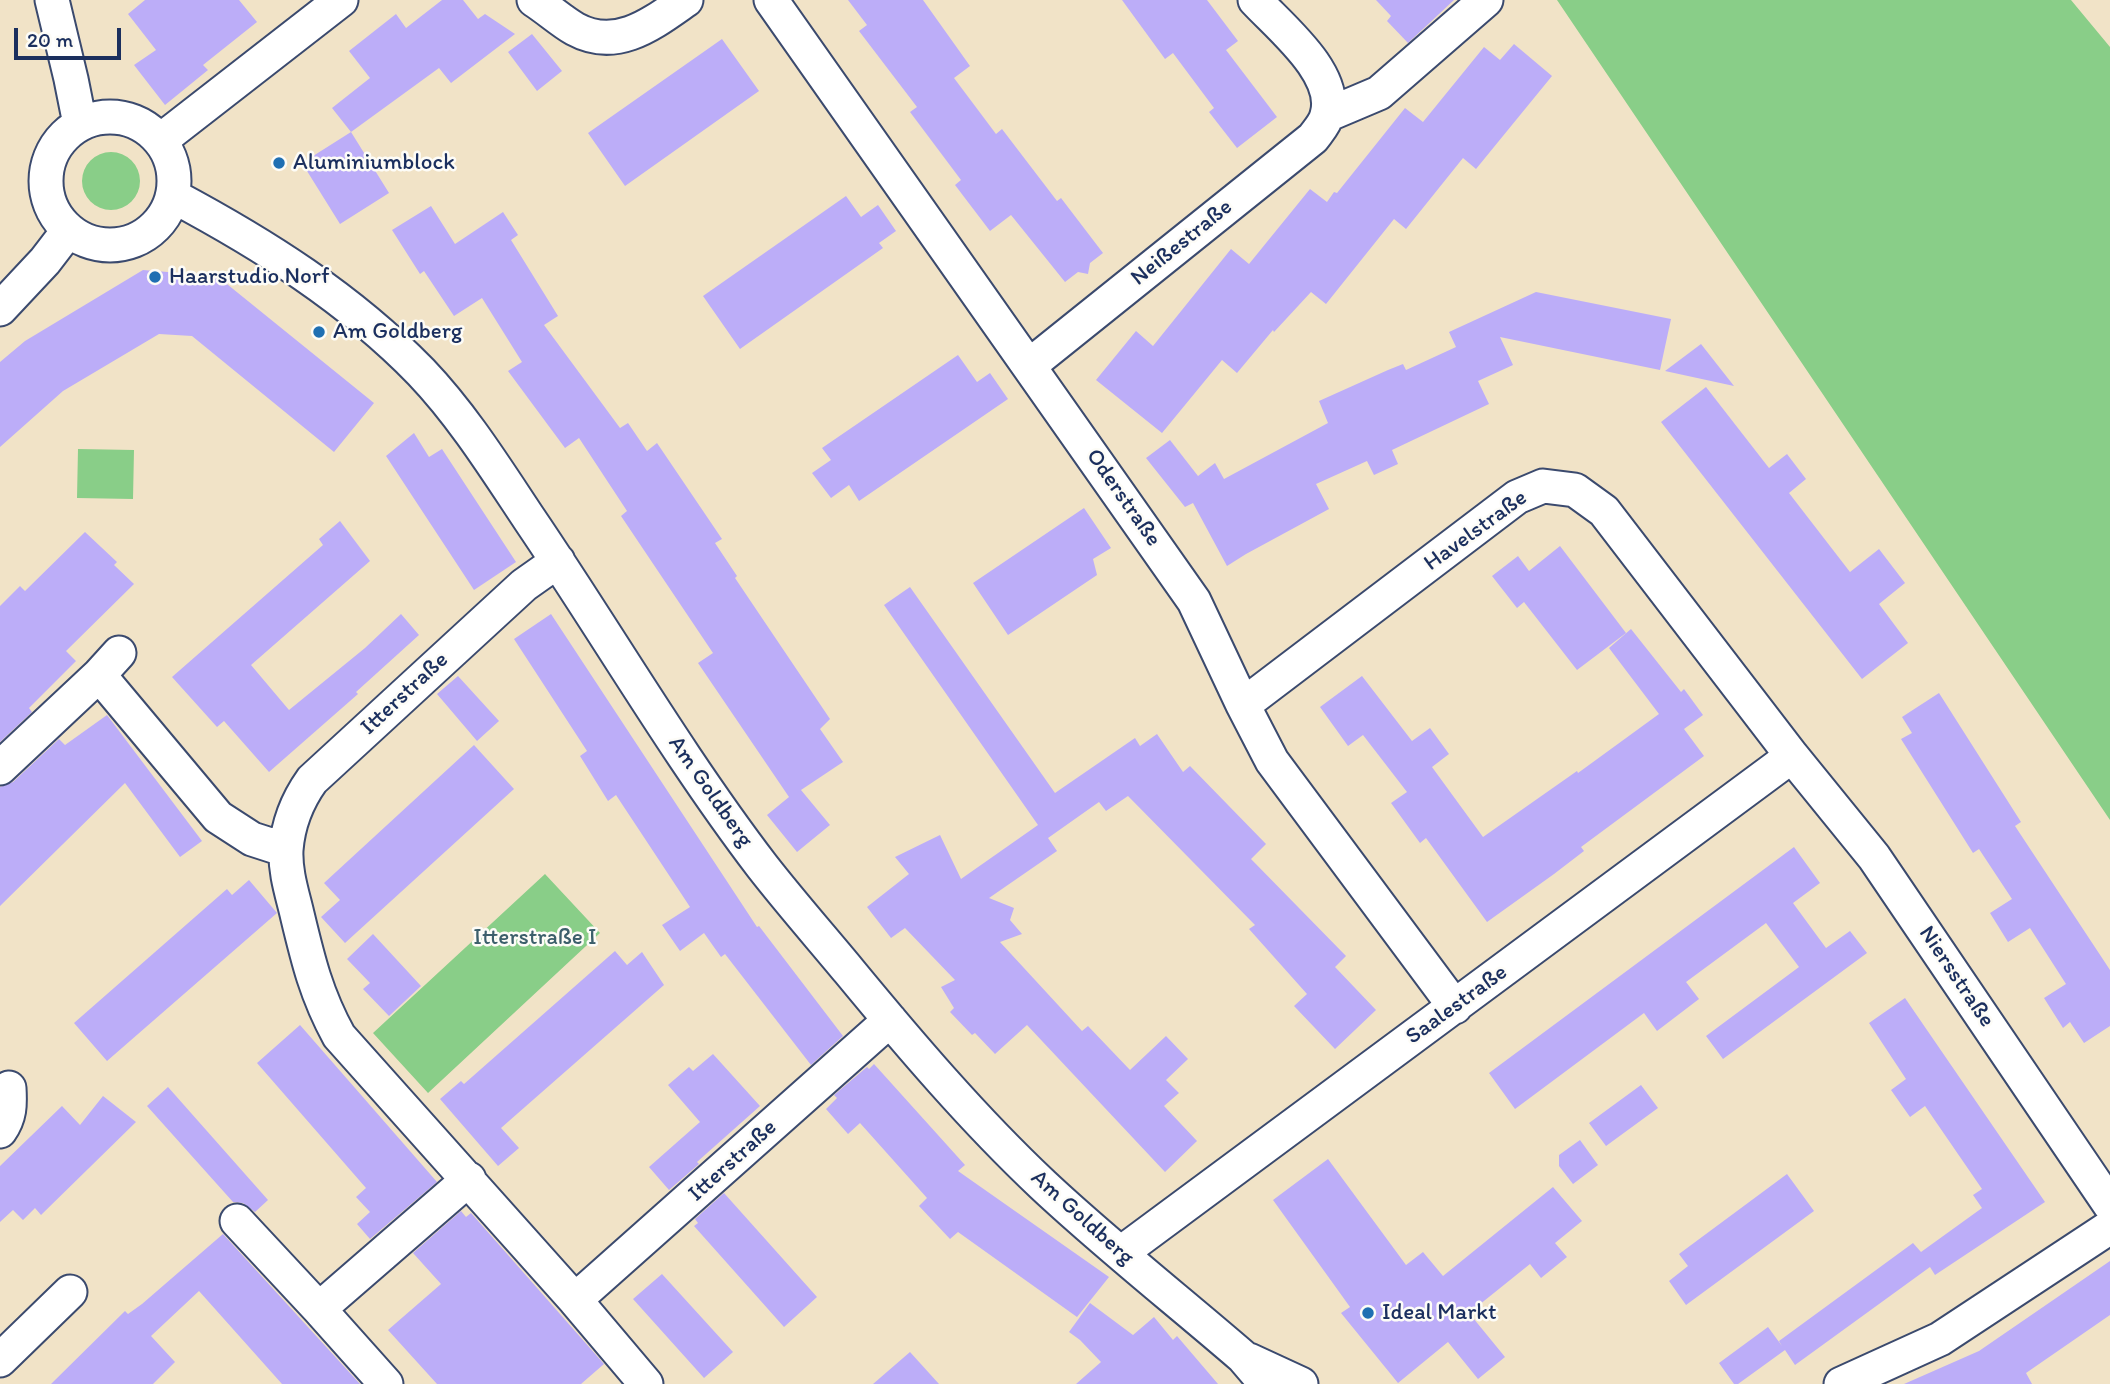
<!DOCTYPE html>
<meta charset="utf-8">
<style>
body{margin:0}
#map{position:relative;width:2110px;height:1384px;overflow:hidden;background:#f1e3c7;font-family:Itim,sans-serif}
canvas{display:block}
.scale{position:absolute;left:14px;top:28px;width:107px;height:32px;box-sizing:border-box;border:4px solid #1b2f5e;border-top:0;padding-left:9px;font-size:21px;line-height:24px;white-space:nowrap;color:#1b2f5e;-webkit-text-stroke:5px #fdfcf7;paint-order:stroke}
</style>
<div id="map">
<canvas width="2110" height="1384"></canvas>
<div class="scale">20 m</div>
</div>
<script>
const ctx = document.querySelector('canvas').getContext('2d');
ctx.lineJoin = 'round';
function fill(path, color) { ctx.fillStyle = color; ctx.fill(path, 'evenodd'); }
function stroke(path, color, width, dash) { ctx.strokeStyle = color; ctx.lineWidth = width; ctx.lineCap = dash ? 'butt' : 'round'; ctx.setLineDash(dash || []); ctx.stroke(path); }
function write(font, color, halo, rows, align = 'center') {
  ctx.font = font + ' Itim,sans-serif'; ctx.lineWidth = 5; ctx.setLineDash([]); ctx.textBaseline = 'middle'; ctx.strokeStyle = halo; ctx.fillStyle = color; for (const [text, x, y, turn = 0] of rows) {
    ctx.save(); ctx.translate(x, y); ctx.rotate((+turn || 0) * Math.PI / 180); ctx.textAlign = isNaN(turn) ? turn : align; if (halo) ctx.strokeText(text, 0, 0); ctx.fillText(text, 0, 0); ctx.restore();
  }
}
const green = new Path2D(`
 M1557 0H2071L2110 47V820Z
 M82 181a29 29 0 1 1 58 0a29 29 0 1 1-58 0Z
 M78 449 134 450 133 499 77 498Z
 M545 874 600 933 428 1093 373 1033Z`);
const building = new Path2D(`
 M145 0H239L257 22 203 65 208 70 165 105 134 65 156 50 128 14Z
 M442 0H463L478 19 485 14 515 34 451 83 439 68 351 132 332 108 370 78 349 51 396 14 406 28Z
 M848 0H923L970 66 954 78 996 134 1002 129 1057 201 1061 198 1103 253 1090 263 1088 274 1078 272 1065 282 1011 215 990 231 955 185 961 180 910 112 917 107 859 31 867 25Z
 M1122 0H1207L1238 41 1226 50 1277 117 1237 148 1209 112 1214 108 1173 53 1165 59Z
 M1376 0H1454L1408 43 1387 21 1391 16Z
 M532 34 562 71 537 91 508 52Z
 M722 39 759 91 625 186 588 133Z
 M1514 44 1552 76 1476 169 1463 158 1406 229 1394 219 1326 304 1311 292 1274 332 1273 330 1237 373 1222 360 1162 433 1096 380 1136 331 1153 346 1231 249 1249 264 1310 189 1327 202 1334 192 1337 193 1405 108 1423 122 1484 47 1500 60Z
 M351 132 389 193 340 224 302 163Z
 M846 196 861 217 878 205 896 231 879 243 883 248 740 349 703 296Z
 M431 206 455 244 503 212 518 235 511 240 558 316 544 325 620 428 628 423 647 451 657 443 722 539 715 543 737 576 735 578 830 719 820 729 843 762 801 790 830 825 797 852 767 815 789 797 698 663 713 653 621 516 627 511 579 438 565 448 508 371 522 362 482 298 454 316 424 271 420 274 392 230Z
 M143 270 217 276 374 403 334 452 192 336 159 334 63 391 0 447V362L25 341Z
 M1536 292 1671 319 1660 370 1500 337 1513 365 1478 381 1489 404 1392 450 1398 464 1374 475 1367 461 1316 484 1329 509 1246 554 1227 566 1193 503 1185 507 1146 458 1170 440 1198 476 1215 463 1224 479 1328 423 1319 401 1388 370 1403 364 1406 370 1456 347 1449 332Z
 M1701 344 1734 386 1665 371Z
 M958 355 977 382 990 373 1008 399 859 501 849 485 831 498 812 473 831 460 822 448Z
 M1706 387 1769 468 1787 454 1806 479 1789 493 1850 572 1879 549 1905 583 1879 604 1908 643 1862 679 1661 422Z
 M414 433 429 457 442 449 516 562 474 590 386 456Z
 M1084 508 1111 548 1093 559 1097 575 1008 635 973 583Z
 M340 521 370 561 251 665 289 710 365 648 401 614 419 635 356 692 358 694 269 772 224 721 217 727 172 677 323 545 319 539Z
 M85 532 117 562 114 565 134 584 66 651 76 661 29 708 32 712 0 742V606L20 586 25 591Z
 M1560 546 1626 633 1577 670 1524 602 1517 608 1492 576 1518 556 1529 571Z
 M910 587 1055 793 1135 738 1140 746 1157 734 1183 772 1190 766 1266 844 1251 859 1346 956 1335 967 1376 1010 1335 1049 1294 1006 1307 994 1249 929 1255 925 1128 796 1106 811 1099 802 1048 838 1057 851 989 898 1014 908 1010 920 1022 934 1000 942 1082 1031 1088 1026 1130 1070 1166 1036 1188 1059 1166 1080 1179 1093 1164 1106 1197 1141 1165 1172 1027 1025 995 1054 975 1033 972 1035 950 1012 954 1008 941 987 955 980 905 928 891 938 867 907 909 874 895 857 940 835 961 879 1038 825 884 605Z
 M551 614 757 927 759 926 843 1036 811 1065 725 954 721 957 704 933 680 951 662 925 690 907 616 795 608 801 580 756 587 751 514 639Z
 M1631 629 1681 692 1684 689 1703 715 1684 729 1704 756 1581 847 1584 851 1554 874 1487 922 1426 838 1420 843 1391 803 1407 792 1363 735 1348 746 1320 707 1362 676 1412 741 1430 728 1449 754 1432 767 1483 837 1577 771 1578 773 1659 714 1609 648Z
 M458 676 499 721 477 741 437 694Z
 M1939 693 2021 822 2015 826 2110 970V1026L2084 1043 2070 1022 2063 1028 2044 998 2066 984 2030 928 2008 942 1990 913 2012 899 1979 849 1973 853 1901 739 1912 733 1902 717Z
 M107 715 202 841 180 857 125 783 0 906V787L13 782 59 739 65 745Z
 M474 745 514 789 345 943 321 917 340 900 324 883Z
 M1794 847 1820 883 1793 903 1826 948 1850 931 1867 953 1723 1059 1706 1036 1799 967 1766 923 1686 982 1699 999 1657 1031 1644 1013 1515 1109 1489 1073Z
 M249 880 277 913 107 1061 74 1023 227 889 232 895Z
 M373 934 421 986 389 1016 363 989 370 983 347 959Z
 M615 951 627 965 642 952 664 985 501 1128 519 1148 498 1166 440 1099 461 1081 464 1084Z
 M1905 998 2045 1202 1935 1275 1930 1267 1795 1365 1785 1350 1738 1384H1734L1719 1363 1768 1327 1782 1346 1779 1341 1913 1243 1921 1252 1982 1208 1973 1195 1982 1189 1925 1106 1910 1117 1891 1090 1906 1079 1869 1023Z
 M300 1025 437 1182 370 1239 357 1224 370 1212 356 1197 366 1188 257 1063Z
 M713 1054 760 1106 697 1162 699 1164 669 1190 649 1167 700 1122 668 1085 689 1067 693 1071Z
 M874 1064 965 1165 958 1171 1109 1277 1077 1317 958 1232 950 1239 919 1206 927 1198 860 1123 848 1134 826 1109 837 1098 834 1095 867 1067 869 1069Z
 M1641 1085 1658 1108 1606 1146 1589 1123Z
 M168 1087 268 1200 255 1212 243 1203 233 1202 147 1106Z
 M103 1096 136 1122 41 1215 35 1208 23 1220 13 1210 0 1222V1166L62 1106 80 1125Z
 M1580 1140 1598 1165 1573 1184 1559 1166V1155Z
 M1328 1159 1406 1265 1423 1252 1443 1276 1553 1187 1582 1221 1555 1243 1567 1257 1541 1278 1530 1264 1469 1313 1505 1357 1478 1379 1448 1342 1398 1383 1341 1313 1350 1307 1273 1200Z
 M1787 1174 1814 1211 1686 1305 1669 1281 1688 1266 1679 1254Z
 M724 1193 817 1297 784 1327 694 1226 698 1223 695 1219Z
 M461 1211 466 1217 471 1213 604 1364 581 1384H437L388 1330 441 1284 413 1253Z
 M223 1234 360 1384H282L199 1291 151 1336 175 1362 153 1384H51L125 1311 128 1314 142 1304Z
 M2110 1261V1315L2026 1373 2032 1384H1904L1979 1351Z
 M662 1274 733 1352 704 1378 633 1299Z
 M1090 1303 1133 1335 1154 1317 1173 1340 1177 1336 1218 1384H1076L1101 1362 1080 1340 1069 1332Z
 M910 1352 939 1384H873Z`);
const street = new Path2D(`
 M52 0 71 79 80 124
 M534 0C548 9 561 21 575 29 617 52 653 23 686 0
 M771 0 1194 601 1243 705 1272 761 1455 1007
 M1327 115 1379 93 1486 0
 M46 181a64 64 0 1 1 128 0a64 64 0 1 1-128 0Z
 M161 140 341 0
 M173 196C263 244 349 298 421 372 463 416 496 469 530 520 608 635 678 756 762 866 790 902 820 936 849 971 910 1045 973 1119 1043 1185 1107 1245 1177 1300 1243 1357L1266 1384
 M0 309 45 261 68 231
 M1030 365 1313 138C1318 131 1325 124 1327 115 1339 74 1280 27 1255 0
 M558 561 524 585 312 780C297 801 288 824 286 850 285 872 292 893 297 914 308 960 316 994 339 1036L575 1300 890 1020
 M99 675 119 653
 M1243 705 1517 497 1543 486 1575 490 1604 511 1792 756 1874 857 2110 1205
 M0 768 99 675 218 817 252 839 286 850
 M0 1131C10 1117 10 1105 9 1088
 M237 1221 319 1309 469 1179
 M1121 1253 1792 756
 M575 1300 646 1384
 M319 1309 386 1384
 M0 1360 70 1292
 M1249 1360 1301 1384
 M1841 1384 1940 1339 2110 1227`);
const markers = [
 [279,163,7,"#1f6fb2"],
 [155,277,7,"#1f6fb2"],
 [319,332,7,"#1f6fb2"],
 [1368,1313,7,"#1f6fb2"]
];
const poiNames = [
 ["Aluminiumblock",293,163],
 ["Haarstudio Norf",169,277],
 ["Am Goldberg",333,332],
 ["Ideal Markt",1382,1313]
];
const streetNames = [
 ["Neißestraße",1182,243,-39],
 ["Oderstraße",1123,498,55],
 ["Havelstraße",1476,531,-36],
 ["Itterstraße",405,694,-43],
 ["Am Goldberg",710,792,55],
 ["Niersstraße",1956,977,56],
 ["Saalestraße",1457,1005,-36],
 ["Itterstraße",733,1161,-42],
 ["Am Goldberg",1082,1218,42]
];
const parkNames = [
 ["Itterstraße I",535,938]
];
fill(green, '#89ce88');
fill(building, '#bcadf8');
stroke(street, '#3b4a6e', 37);
stroke(street, '#fff', 33);
for (const [x, y, r, color] of markers) { const dot = new Path2D(); dot.arc(x, y, r, 0, 2 * Math.PI); ctx.fillStyle = color; ctx.fill(dot); stroke(dot, '#fdfcf7', 2.5); }
write('23px', '#1b2f5e', '#fdfcf7', poiNames, 'left');
write('23px', '#1b2f5e', '#fdfcf7', streetNames);
write('23px', '#3c5f6b', '#fdfcf7', parkNames);
</script>
